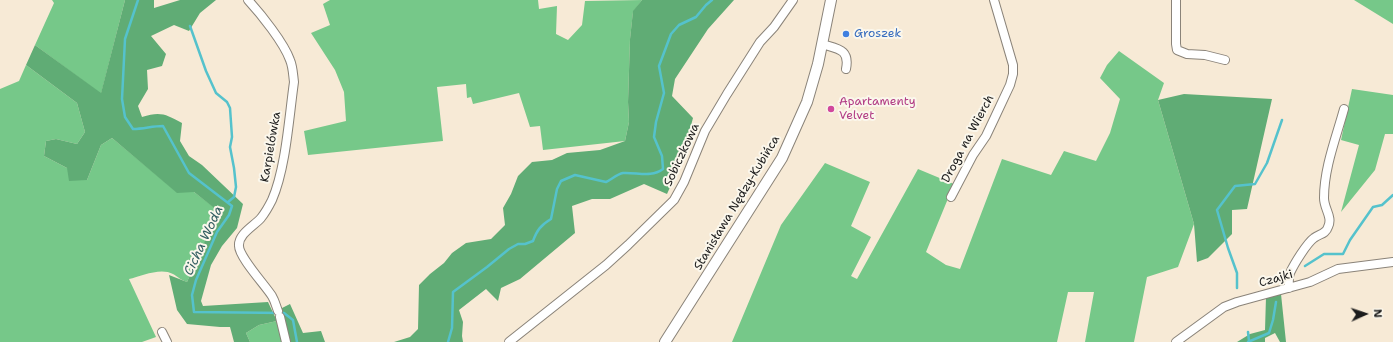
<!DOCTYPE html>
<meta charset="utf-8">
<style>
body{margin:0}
#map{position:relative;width:1393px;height:342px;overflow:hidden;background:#f7ead6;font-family:"Shantell Sans",sans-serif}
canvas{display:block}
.north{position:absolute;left:1345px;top:294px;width:40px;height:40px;-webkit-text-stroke:3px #fbf7ec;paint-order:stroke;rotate:87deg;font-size:11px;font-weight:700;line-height:16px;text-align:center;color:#1c1c1c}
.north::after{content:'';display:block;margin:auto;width:14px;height:18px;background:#1c1c1c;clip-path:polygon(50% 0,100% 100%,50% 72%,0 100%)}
</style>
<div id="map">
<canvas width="1393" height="342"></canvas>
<div class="north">N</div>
</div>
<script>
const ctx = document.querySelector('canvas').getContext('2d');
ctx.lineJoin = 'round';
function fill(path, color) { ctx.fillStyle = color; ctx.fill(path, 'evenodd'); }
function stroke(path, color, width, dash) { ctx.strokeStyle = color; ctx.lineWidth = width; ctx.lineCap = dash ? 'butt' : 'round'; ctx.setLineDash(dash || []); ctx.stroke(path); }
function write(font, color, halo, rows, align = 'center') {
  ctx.font = font + ' "Shantell Sans",sans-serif'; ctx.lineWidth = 4; ctx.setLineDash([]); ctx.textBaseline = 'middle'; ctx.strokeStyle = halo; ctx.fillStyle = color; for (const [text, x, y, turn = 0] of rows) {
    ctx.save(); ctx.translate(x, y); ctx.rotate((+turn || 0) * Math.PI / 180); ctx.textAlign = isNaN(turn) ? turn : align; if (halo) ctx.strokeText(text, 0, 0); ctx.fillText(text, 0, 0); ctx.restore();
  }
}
const green = new Path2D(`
 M52 0H125L101 94 35 45 54 3Z
 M330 0H538L539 9 557 6 556 34 568 40 582 25 585 1 642 0 633 12 630 39 628 102 629 122 625 141 543 150 540 126 530 127 519 93 473 104 471 97 467 98 466 84 437 87 443 141 308 155 304 131 346 121 344 92 335 70 311 33 330 25 323 4Z
 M1354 0H1393V24Z
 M1119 51 1164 83 1158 100 1194 224 1178 267 1147 277 1134 342H1085L1094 292H1068L1057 342H732L781 225 825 163 870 182 851 226 871 237 851 276 857 279 918 169 954 184 926 252 946 265 960 269 1002 159 1051 175 1064 151 1096 161 1110 133 1120 99 1100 78 1107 65Z
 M26 65 77 103 85 132 77 144 56 139 46 141 44 156 67 168 87 180 101 145 112 138 177 192H194L219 211 187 282C181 280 178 277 173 274 161 267 141 276 129 279L156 337 142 342H0V89L19 81Z
 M1352 89 1393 95V134H1385L1375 170 1341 212 1359 145 1341 140Z
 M277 321 283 342H250L246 333 259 325Z`);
const forest = new Path2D(`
 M125 0H154V8L180 0H216L200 13 189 31 174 25 151 36 166 54 162 66 147 70 148 89 138 106 142 117C160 111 166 114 182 123L180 141 189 156 202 165 243 204 237 228 222 246 211 265 201 301 203 306 268 302 277 321 259 325 246 333 250 342H234L230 327H220L187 324 177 310 169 275 187 282 218 211 194 192 177 193 112 138 101 145 87 180 69 181 67 168 44 156 46 141 56 139 77 144 85 132 77 103 26 65 35 45 101 93Z
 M642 0H734L708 29 675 79 672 96 693 118 681 163 667 194 644 184 610 199H592L572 206 575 233 520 279 501 288 498 301 486 289 459 310 463 322 462 336 463 342H394L410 337 418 329 419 285 430 274 444 263 452 253 466 243 491 239 505 225 503 208 511 194 518 176 532 162 552 160 567 153 600 150 625 141 629 122 628 102 630 39 633 11Z
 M1184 94 1272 99 1247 209 1232 210V234L1208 258 1197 262 1194 224 1158 100Z
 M1281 294 1286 342H1280L1275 333 1265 338V342H1237L1250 334 1265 330 1266 297Z
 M290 304 303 333 321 331 325 342H288L280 309Z`);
const stream = new Path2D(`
 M138 0 125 39 122 99 125 117 133 129C144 129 152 126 163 126L189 173 232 206 229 215 217 232 196 280 192 295 194 312 284 313 293 320 297 342
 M190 26 206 71 216 93 227 102 230 108 232 137 230 147 234 168 236 187 234 197 228 202
 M1305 266 1324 254H1343L1350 240 1373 207 1382 205 1393 195
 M1237 288V273L1228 248 1217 210 1235 186 1255 184 1267 163 1282 120
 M1248 332 1249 341
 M448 342 452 328 453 292 487 267 509 249 518 244H525L533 241C537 230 541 225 551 219L557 189 561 181 575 175 606 182C611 180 617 174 623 173 637 172 651 178 663 169L662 156 654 137 656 122 664 93 659 66 671 34 679 25 696 17 706 5 712 0
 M1248 342 1269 333 1273 320 1276 302`);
const minor = new Path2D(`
 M248 0C261 14 284 43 290 60 293 67 293 75 294 82 289 117 286 168 272 200 269 206 265 213 261 218 254 226 238 234 239 246 239 257 265 285 272 296 275 301 276 306 278 311
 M1176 0V44L1177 50 1187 54 1205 55 1225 60
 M822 44C838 49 850 49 846 69
 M951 197 973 155 986 136 995 117 1010 85 1013 74V65L994 0
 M1289 288C1289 283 1288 278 1290 273 1294 264 1307 243 1314 238 1319 234 1326 234 1328 227 1333 217 1324 209 1324 198 1324 168 1336 138 1344 109
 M280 317 286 342
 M162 332 167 342
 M509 342 606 265 628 245 674 200 684 182 705 131 727 94 760 42 774 27 793 0
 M1176 342 1224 307 1237 302 1310 282 1338 269 1393 262`);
const tertiary = new Path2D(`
 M665 342 782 158 807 102 818 64 831 0`);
const markers = [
 [846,34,4,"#3f7fe0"],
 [831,109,4,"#d1479c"]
];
const shopNames = [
 ["Groszek",854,34]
];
const hotelNames = [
 ["Apartamenty",839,102],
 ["Velvet",839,116]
];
const streetNames = [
 ["Droga na Wierch",968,139,-62],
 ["Karpielówka",271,147,-80],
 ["Sobiczkowa",682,155,-65],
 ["Stanisława Nędzy-Kubińca",737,203,-59],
 ["Czajki",1276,279,-16]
];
const waterNames = [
 ["Cicha Woda",204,241,-65]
];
fill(green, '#76c889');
fill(forest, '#60ac75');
stroke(stream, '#55c2cc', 2.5);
stroke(minor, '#8a8379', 10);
stroke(tertiary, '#8a8379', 12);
stroke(minor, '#fff', 8);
stroke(tertiary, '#fff', 10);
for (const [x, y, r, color] of markers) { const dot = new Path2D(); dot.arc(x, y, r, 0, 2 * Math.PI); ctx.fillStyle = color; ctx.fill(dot); stroke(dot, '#fbf7ec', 1.5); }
write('12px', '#366cbe', '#fbf7ec', shopNames, 'left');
write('12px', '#b23c85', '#fbf7ec', hotelNames, 'left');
write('12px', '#1c1c1c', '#fbf7ec', streetNames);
write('italic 13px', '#335e62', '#fbf7ec', waterNames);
</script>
